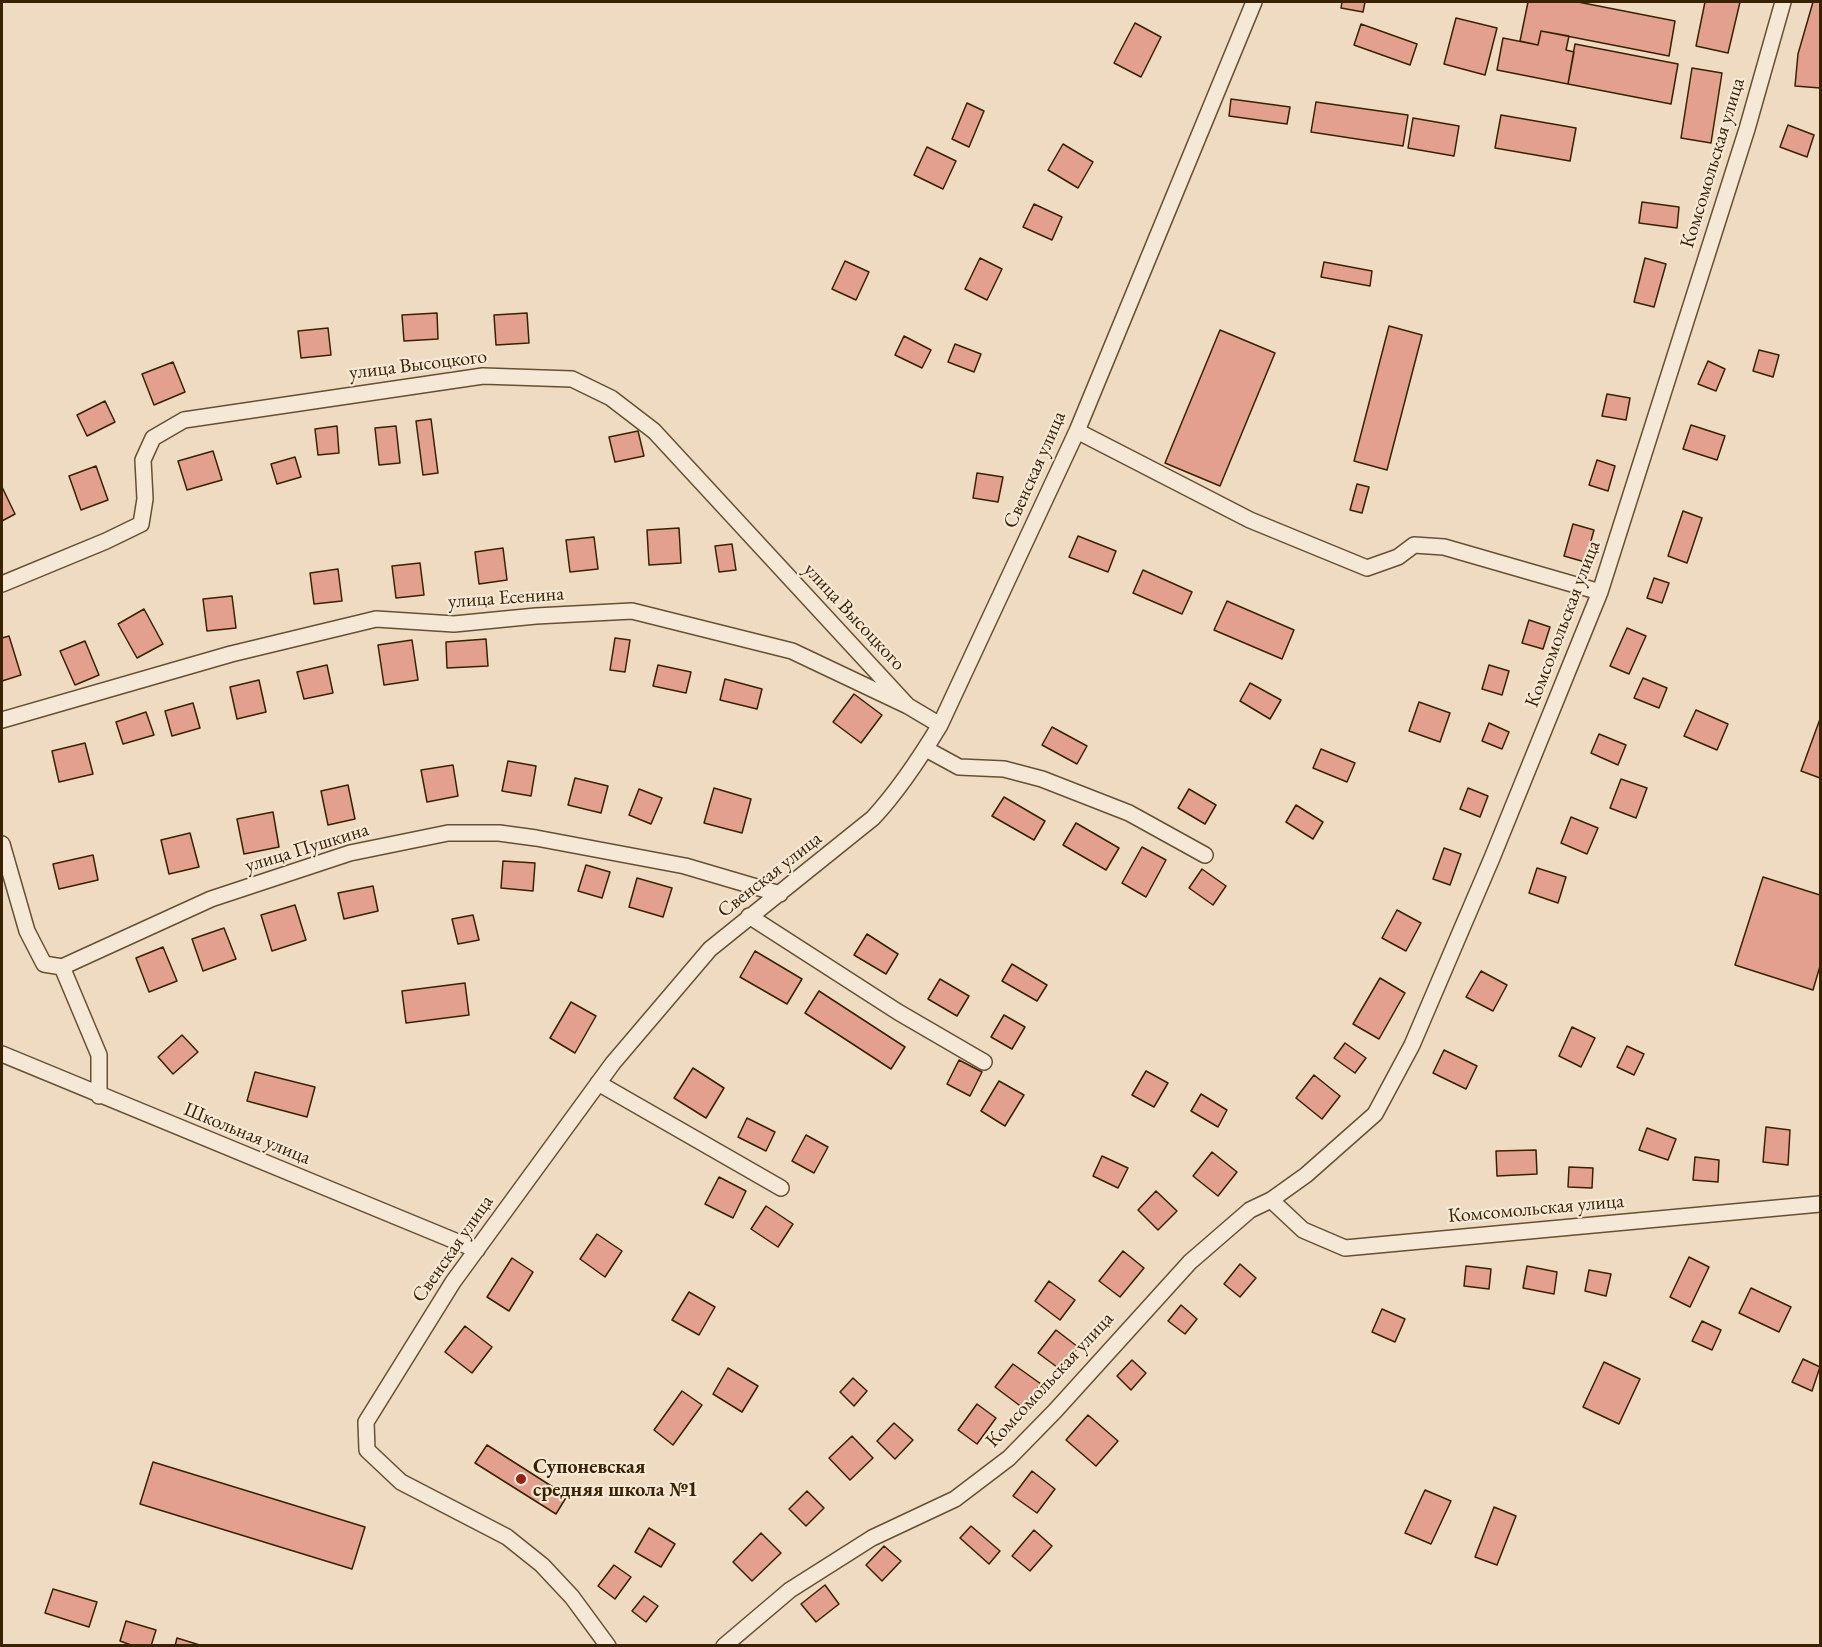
<!DOCTYPE html>
<meta charset="utf-8">
<style>
body{margin:0}
#map{position:relative;width:1822px;height:1647px;overflow:hidden;background:#efdbc1;font-family:"EB Garamond",serif}
canvas{display:block}
.frame{position:absolute;inset:0;border:3px solid #382202;pointer-events:none}
</style>
<div id="map">
<canvas width="1822" height="1647"></canvas>
<div class="frame"></div>
</div>
<script>
const ctx = document.querySelector('canvas').getContext('2d');
ctx.lineJoin = 'round';
function fill(path, color) { ctx.fillStyle = color; ctx.fill(path, 'evenodd'); }
function stroke(path, color, width, dash) { ctx.strokeStyle = color; ctx.lineWidth = width; ctx.lineCap = dash ? 'butt' : 'round'; ctx.setLineDash(dash || []); ctx.stroke(path); }
function write(font, color, halo, rows, align = 'center') {
  ctx.font = font + ' "EB Garamond",serif'; ctx.lineWidth = 4.5; ctx.setLineDash([]); ctx.textBaseline = 'middle'; ctx.strokeStyle = halo; ctx.fillStyle = color; for (const [text, x, y, turn = 0] of rows) {
    ctx.save(); ctx.translate(x, y); ctx.rotate((+turn || 0) * Math.PI / 180); ctx.textAlign = isNaN(turn) ? turn : align; if (halo) ctx.strokeText(text, 0, 0); ctx.fillText(text, 0, 0); ctx.restore();
  }
}
const building = new Path2D(`
 M1342 2H1365L1363 12 1341 8Z
 M1528 2H1578L1675 21 1669 56 1541 31 1538 45 1520 41Z
 M1705 2H1740L1728 53 1696 46Z
 M1813 2H1820V88L1795 86 1798 54Z
 M1456 18 1497 28 1485 75 1444 64Z
 M1135 23 1161 37 1141 77 1114 63Z
 M1361 24 1417 44 1410 65 1354 45Z
 M1541 31 1569 36 1566 50 1574 52 1568 84 1497 70 1503 38 1538 45Z
 M1575 44 1678 64 1671 104 1568 84Z
 M1692 68 1722 73 1711 143 1681 138Z
 M1231 99 1290 107 1287 124 1229 116Z
 M1316 102 1408 115 1403 146 1311 132Z
 M967 103 984 111 969 147 952 139Z
 M1501 115 1576 128 1570 161 1495 148Z
 M1413 118 1459 126 1454 156 1408 148Z
 M1788 125 1814 135 1807 157 1780 147Z
 M1063 144 1093 162 1078 188 1048 170Z
 M927 147 956 161 943 189 914 175Z
 M1642 202 1679 207 1677 228 1639 223Z
 M1034 204 1062 217 1052 240 1023 227Z
 M980 258 1002 269 987 300 965 289Z
 M1645 258 1666 264 1654 307 1634 302Z
 M845 261 869 272 856 300 832 289Z
 M1324 262 1372 271 1370 286 1321 277Z
 M437 313 438 339 404 341 402 315Z
 M527 313 529 343 496 345 494 315Z
 M1389 326 1422 335 1387 470 1354 461Z
 M328 328 331 355 301 358 298 331Z
 M1220 330 1275 353 1220 486 1165 463Z
 M904 336 931 350 922 368 895 355Z
 M955 344 981 354 974 372 948 362Z
 M1759 350 1779 355 1773 377 1753 371Z
 M1708 361 1725 369 1716 391 1698 384Z
 M173 362 185 392 154 405 142 374Z
 M1607 394 1630 398 1626 420 1602 416Z
 M105 401 115 422 87 436 77 415Z
 M431 419 438 473 423 475 416 421Z
 M1691 425 1725 436 1717 460 1683 449Z
 M337 426 339 453 318 455 315 429Z
 M396 426 400 463 379 465 375 428Z
 M638 431 644 456 615 462 609 437Z
 M213 451 222 480 187 490 178 461Z
 M295 457 301 477 277 484 271 464Z
 M1597 460 1615 466 1608 491 1589 485Z
 M96 466 108 500 81 510 69 476Z
 M977 473 1003 477 998 502 973 498Z
 M1357 484 1369 487 1362 513 1350 510Z
 M2 487 15 514 2 521Z
 M1683 511 1702 518 1687 563 1668 556Z
 M1573 524 1594 530 1585 562 1564 556Z
 M679 528 681 563 649 565 647 530Z
 M1078 536 1116 551 1108 572 1069 557Z
 M594 537 598 569 570 572 566 540Z
 M732 544 736 570 719 572 715 546Z
 M503 548 507 580 479 584 475 552Z
 M420 563 424 595 396 598 392 566Z
 M338 569 342 601 314 604 310 573Z
 M1143 570 1192 592 1182 614 1133 593Z
 M1654 578 1669 583 1662 603 1647 598Z
 M232 596 236 628 207 631 203 599Z
 M1227 601 1294 630 1282 659 1214 630Z
 M144 609 163 644 137 658 118 624Z
 M1529 620 1550 627 1543 649 1522 643Z
 M1627 628 1646 636 1629 674 1610 666Z
 M9 636 21 675 2 681V638Z
 M615 638 630 640 625 672 610 670Z
 M486 639 488 666 447 668 446 642Z
 M412 640 418 680 384 685 378 645Z
 M85 641 99 675 75 685 60 651Z
 M327 665 333 693 304 699 297 672Z
 M658 665 691 672 686 693 653 686Z
 M1489 665 1509 671 1502 695 1482 689Z
 M1643 678 1667 688 1659 708 1634 698Z
 M725 679 762 689 757 709 720 700Z
 M259 680 266 712 237 719 230 687Z
 M1250 683 1281 700 1270 719 1240 701Z
 M854 694 882 715 861 743 833 722Z
 M1419 702 1450 713 1440 742 1409 731Z
 M193 703 200 728 172 736 165 711Z
 M1696 710 1728 724 1717 750 1684 736Z
 M146 712 154 735 123 744 116 722Z
 M1820 719V778L1801 771Z
 M1489 723 1509 732 1502 749 1482 741Z
 M1052 727 1087 746 1077 764 1042 745Z
 M1599 734 1626 745 1618 765 1591 753Z
 M85 743 93 774 59 782 52 751Z
 M1321 749 1355 763 1347 782 1313 768Z
 M508 761 536 766 531 796 502 791Z
 M453 765 458 796 427 802 421 770Z
 M575 778 608 786 601 813 568 805Z
 M1621 779 1647 788 1636 818 1610 808Z
 M348 785 355 819 328 825 321 791Z
 M714 788 751 799 742 833 704 823Z
 M1468 788 1488 796 1480 817 1460 809Z
 M639 789 662 798 651 824 629 815Z
 M1189 789 1216 805 1205 824 1178 808Z
 M1004 797 1045 821 1034 840 992 816Z
 M1296 805 1323 822 1313 839 1286 822Z
 M273 812 279 847 244 854 237 819Z
 M1571 817 1598 828 1587 854 1561 843Z
 M1076 823 1119 848 1106 870 1063 845Z
 M190 833 199 867 169 874 161 840Z
 M1142 847 1166 860 1146 897 1122 883Z
 M1444 848 1461 854 1450 885 1433 879Z
 M93 855 98 880 59 889 53 864Z
 M503 861 535 863 533 891 501 888Z
 M586 865 610 872 602 898 578 891Z
 M1537 868 1566 877 1558 903 1529 893Z
 M1202 869 1226 886 1213 905 1189 888Z
 M1763 877 1820 895V966L1813 990 1735 965Z
 M637 878 672 888 663 917 629 907Z
 M373 886 378 911 344 919 338 893Z
 M295 905 306 940 272 951 261 915Z
 M1397 910 1421 923 1406 951 1382 938Z
 M473 915 479 940 458 944 452 919Z
 M224 928 236 959 203 971 192 939Z
 M867 934 898 954 886 974 854 955Z
 M163 947 177 981 149 992 136 958Z
 M755 951 802 979 787 1004 740 977Z
 M1012 964 1047 985 1037 1001 1002 981Z
 M1481 971 1507 985 1493 1011 1466 997Z
 M1380 978 1405 993 1379 1039 1353 1024Z
 M940 979 969 996 957 1016 928 999Z
 M465 983 469 1015 406 1023 402 991Z
 M819 991 905 1047 891 1069 805 1013Z
 M571 1002 596 1016 575 1053 550 1038Z
 M1004 1015 1025 1027 1012 1049 991 1037Z
 M1572 1027 1595 1038 1581 1067 1559 1056Z
 M182 1035 198 1052 173 1074 158 1057Z
 M1345 1043 1366 1058 1355 1073 1334 1058Z
 M1627 1046 1644 1054 1634 1075 1617 1067Z
 M1444 1050 1477 1066 1466 1089 1433 1073Z
 M959 1060 982 1072 970 1096 947 1084Z
 M693 1068 724 1088 706 1118 674 1098Z
 M1146 1071 1168 1083 1154 1107 1132 1095Z
 M255 1072 315 1087 307 1117 247 1101Z
 M1314 1075 1340 1096 1322 1119 1296 1098Z
 M999 1081 1024 1095 1005 1126 981 1111Z
 M1201 1094 1227 1110 1218 1127 1191 1111Z
 M747 1118 775 1132 766 1151 738 1137Z
 M1766 1127 1790 1130 1788 1165 1763 1162Z
 M1647 1128 1676 1139 1668 1160 1639 1150Z
 M806 1135 828 1147 814 1173 792 1161Z
 M1536 1150 1537 1174 1497 1176 1496 1151Z
 M1212 1152 1237 1172 1218 1196 1193 1176Z
 M1102 1156 1128 1168 1118 1188 1093 1176Z
 M1695 1157 1719 1160 1718 1182 1693 1180Z
 M1569 1167 1593 1168 1592 1188 1568 1187Z
 M719 1177 746 1191 733 1218 705 1204Z
 M1156 1191 1177 1211 1158 1230 1138 1210Z
 M766 1206 793 1224 778 1247 751 1229Z
 M597 1234 622 1251 605 1277 580 1259Z
 M1123 1251 1144 1268 1120 1297 1099 1281Z
 M1689 1257 1709 1267 1690 1307 1670 1297Z
 M512 1258 533 1272 509 1311 487 1297Z
 M1240 1264 1256 1278 1240 1297 1224 1284Z
 M1466 1266 1491 1269 1489 1289 1464 1286Z
 M1527 1266 1557 1272 1554 1294 1523 1288Z
 M1589 1270 1611 1274 1606 1296 1585 1291Z
 M1049 1281 1075 1300 1060 1320 1035 1301Z
 M1751 1288 1791 1307 1779 1332 1739 1313Z
 M689 1292 715 1307 699 1335 672 1320Z
 M1181 1305 1197 1319 1185 1334 1168 1321Z
 M1382 1309 1405 1319 1395 1342 1372 1332Z
 M1702 1321 1721 1330 1712 1350 1692 1341Z
 M465 1326 492 1347 472 1373 445 1352Z
 M1056 1330 1078 1347 1061 1370 1038 1353Z
 M1803 1359 1820 1367 1812 1391 1792 1382Z
 M1132 1360 1146 1373 1131 1390 1117 1376Z
 M1604 1362 1640 1379 1619 1424 1583 1407Z
 M1013 1364 1041 1384 1023 1408 995 1387Z
 M728 1368 758 1386 742 1412 713 1394Z
 M853 1378 867 1391 854 1406 840 1392Z
 M682 1391 702 1405 673 1445 654 1430Z
 M977 1404 996 1418 977 1444 958 1430Z
 M1088 1415 1118 1441 1096 1466 1066 1440Z
 M894 1423 913 1440 895 1459 877 1441Z
 M852 1436 873 1458 850 1480 829 1458Z
 M487 1445 567 1496 556 1514 475 1463Z
 M153 1462 365 1527 352 1569 140 1504Z
 M1032 1471 1055 1489 1037 1513 1013 1496Z
 M1425 1490 1451 1501 1431 1544 1405 1533Z
 M807 1491 824 1508 806 1526 789 1509Z
 M1494 1507 1516 1516 1497 1565 1475 1557Z
 M971 1526 1000 1551 989 1564 960 1538Z
 M649 1528 675 1544 661 1567 635 1552Z
 M1034 1530 1052 1546 1030 1571 1012 1556Z
 M761 1533 781 1553 752 1581 733 1562Z
 M884 1546 901 1561 882 1581 866 1565Z
 M614 1565 631 1577 615 1599 598 1586Z
 M825 1585 839 1604 816 1622 801 1604Z
 M53 1589 97 1602 89 1627 45 1613Z
 M644 1596 658 1606 646 1622 632 1611Z
 M126 1621 156 1630 151 1646H134L120 1641Z
 M177 1638 203 1646H175Z`);
const street = new Path2D(`
 M1077 431 1250 520 1367 568 1398 557 1414 545 1444 547 1600 592
 M2 584 106 541 141 524 145 499 143 460 153 438 184 420 483 376 572 379 611 398 654 431 908 706
 M2 720 231 654 376 619 454 624 536 616 632 611 792 651 908 706 940 725
 M926 749 959 767 1004 769 1042 779 1129 813 1205 855
 M2 844 27 931 44 964 62 967
 M749 916 898 1012 984 1062
 M2 1054 477 1250
 M598 1083 781 1188
 M99 1096V1055L62 967 211 899 350 853 448 833H499L536 838 685 866 780 894
 M1271 1200 1303 1230 1345 1248 1820 1204
 M608 1646 572 1597 542 1565 507 1537 401 1482 367 1450 366 1422 453 1282 613 1063 710 949 873 818C899 790 920 758 940 725L1077 431 1254 2
 M724 1646 790 1590 872 1538 955 1499 1009 1458 1055 1411 1190 1262 1250 1210 1271 1200 1306 1175 1375 1114 1412 1045 1492 858 1600 592 1747 129 1783 2`);
const markers = [
 [521,1479,6,"#8f2418"]
];
const streetNames = [
 ["Комсомольская улица",1713,163,-73],
 ["улица Высоцкого",418,365,-7],
 ["Свенская улица",1035,470,-66],
 ["улица Есенина",506,598,-4],
 ["улица Высоцкого",854,617,47],
 ["Комсомольская улица",1563,624,-69],
 ["улица Пушкина",307,848,-17],
 ["Свенская улица",770,875,-38],
 ["Школьная улица",247,1134,22],
 ["Комсомольская улица",1536,1209,-5],
 ["Свенская улица",453,1249,-55],
 ["Комсомольская улица",1050,1380,-47]
];
const poiNames = [
 ["Супоневская",533,1468],
 ["средняя школа №1",533,1491]
];
fill(building, '#e4a08f');
stroke(building, '#382202', 1.5);
stroke(street, '#665032', 18);
stroke(street, '#f5e8d7', 15);
for (const [x, y, r, color] of markers) { const dot = new Path2D(); dot.arc(x, y, r, 0, 2 * Math.PI); ctx.fillStyle = color; ctx.fill(dot); stroke(dot, '#f5e8d7', 2); }
write('20px', '#382202', '#f5e8d7', streetNames);
write('bold 20px', '#382202', '#f5e8d7', poiNames, 'left');
</script>
